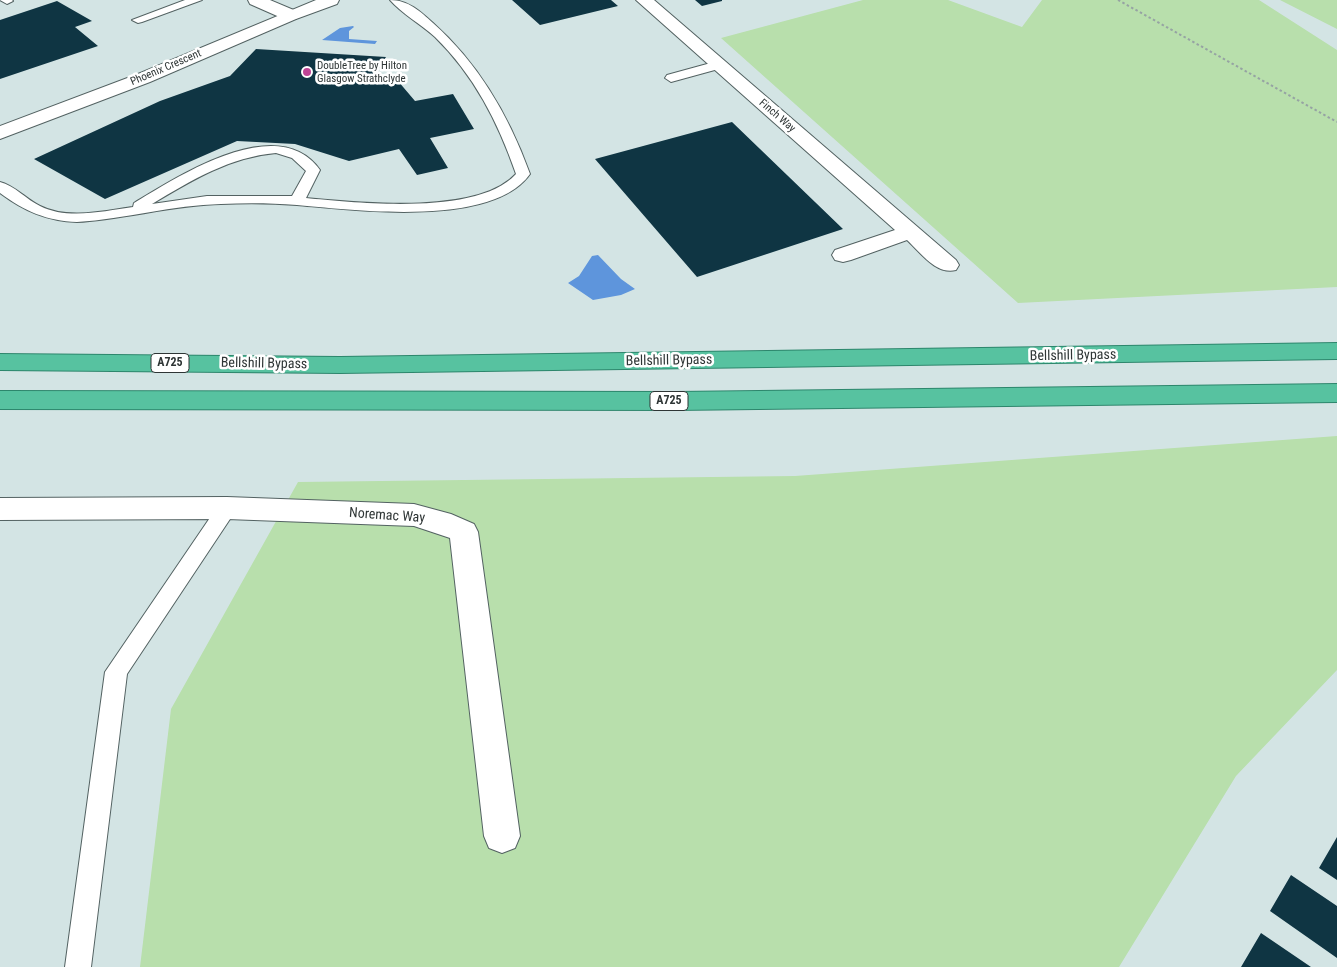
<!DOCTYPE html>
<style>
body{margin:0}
canvas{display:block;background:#d3e4e4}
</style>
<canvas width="1337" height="967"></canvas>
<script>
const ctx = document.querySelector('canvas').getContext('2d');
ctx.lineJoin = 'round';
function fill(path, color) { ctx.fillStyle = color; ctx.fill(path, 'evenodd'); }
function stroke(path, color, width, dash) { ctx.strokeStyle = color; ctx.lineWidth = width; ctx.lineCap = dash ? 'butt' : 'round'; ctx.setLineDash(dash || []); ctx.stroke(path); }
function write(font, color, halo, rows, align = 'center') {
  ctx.font = font + ' "Roboto Condensed",sans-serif'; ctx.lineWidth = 5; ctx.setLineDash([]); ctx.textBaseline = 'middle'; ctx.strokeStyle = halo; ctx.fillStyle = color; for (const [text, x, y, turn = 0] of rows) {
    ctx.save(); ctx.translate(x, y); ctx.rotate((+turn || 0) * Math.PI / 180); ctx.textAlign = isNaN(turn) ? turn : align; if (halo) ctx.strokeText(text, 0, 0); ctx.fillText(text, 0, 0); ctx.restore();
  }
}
const green = new Path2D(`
 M863 0H948L1022 27 1042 0H1259L1337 50V287L1018 303 721 38Z
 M1280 0H1337V29Z
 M1337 436V670L1236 776 1119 967H140L171 709 298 482 795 476Z`);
const water = new Path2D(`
 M353 26 354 27 349 31V39L377 41 375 44 322 40 340 28Z
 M598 255 621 279 635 289 621 295 593 300 568 283 579 276 592 256Z`);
const building = new Path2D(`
 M512 0H611L618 6 540 25Z
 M695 0H722V1L702 6Z
 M57 1 92 21 75 27 98 46 0 79V20Z
 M256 49 386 57 373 78 398 81 415 101 453 94 474 129 430 138 448 168 417 175 399 149 349 161 295 144 237 141 105 199 34 159 160 101 230 76Z
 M732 122 843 229 697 277 595 159Z
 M1337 837V880L1319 868Z
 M1291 875 1337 906V958L1270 911Z
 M1261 933 1311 967H1241Z`);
const path = new Path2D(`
 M1118 0 1337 122`);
const service = new Path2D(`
 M0 0H12L13 1 7 4Z
 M185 0H202L142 22 138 23 132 20Z
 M390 0C408 0 420 11 433 23 479 64 509 116 530 174 492 228 354 210 297 205 271 203 246 203 221 204 173 205 126 219 77 222 47 221 24 211 0 193V182C14 185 27 200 40 206 67 220 104 211 133 207L134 203C179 176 278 111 320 170L306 198C358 203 478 216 516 174 498 122 474 75 435 37 421 24 402 14 390 0ZM276 153 292 158 306 171 292 196H207L152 204C192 180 230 157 276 153Z
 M718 61 724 65 722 68 671 82 665 78 667 75Z
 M227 501 234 503 237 508 234 513 127 674 91 967H65L105 672 220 503Z`);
const minor = new Path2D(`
 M248 0H270L296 11 298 15 296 19H284L250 4Z
 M636 0H654L956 260 959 265 956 270C936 275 921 253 907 240L851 260 843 262 835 260 832 255 835 250 895 230Z
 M227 497 414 504 451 514 474 524 478 532 520 836 515 848 502 853 489 848 484 836 450 538 414 526 227 519 0 520V498Z`);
const tertiary = new Path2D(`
 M316 0H339L337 4 296 19 150 82 0 139V126L138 74Z`);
const trunk = new Path2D(`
 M1337 343V359L340 373 0 370V354L340 357Z
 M1337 384V402L676 410 0 409V391L676 392Z`);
const markers = [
 [307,72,5,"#be4395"]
];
const farPoinames = [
 ["DoubleTree by Hilton",317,66],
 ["Glasgow Strathclyde",317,79]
];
const farStreetnames = [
 ["Phoenix Crescent",166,68,-23],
 ["Finch Way",777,116,41]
];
const shields = [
 [170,363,38],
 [669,401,38]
];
const shieldNames = [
 ["A725",170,363],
 ["A725",669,401]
];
const streetNames = [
 ["Bellshill Bypass",1073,356,-1],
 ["Bellshill Bypass",669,361,-1],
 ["Bellshill Bypass",264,364,1],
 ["Noremac Way",387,516,4]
];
fill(green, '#b8dfac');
fill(water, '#5e95dc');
fill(building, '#0f3543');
stroke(service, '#536262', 2);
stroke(minor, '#536262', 2);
stroke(tertiary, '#536262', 2);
stroke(trunk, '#2d866c', 2);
stroke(path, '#96a3a3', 2, [2.5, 2.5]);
fill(service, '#fff');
fill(minor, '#fff');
fill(tertiary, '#fff');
fill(trunk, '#57c2a0');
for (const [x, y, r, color] of markers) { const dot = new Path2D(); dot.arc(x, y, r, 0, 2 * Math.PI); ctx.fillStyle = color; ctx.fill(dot); stroke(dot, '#fff', 2); }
write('11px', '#2e3535', '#fff', farPoinames, 'left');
write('11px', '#2e3535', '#fff', farStreetnames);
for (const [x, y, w] of shields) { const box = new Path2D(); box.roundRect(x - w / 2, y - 9.5, w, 19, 4); ctx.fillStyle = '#fff'; ctx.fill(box); stroke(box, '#2e3535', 1); }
write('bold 12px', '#2e3535', null, shieldNames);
write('14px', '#2e3535', '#fff', streetNames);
</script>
